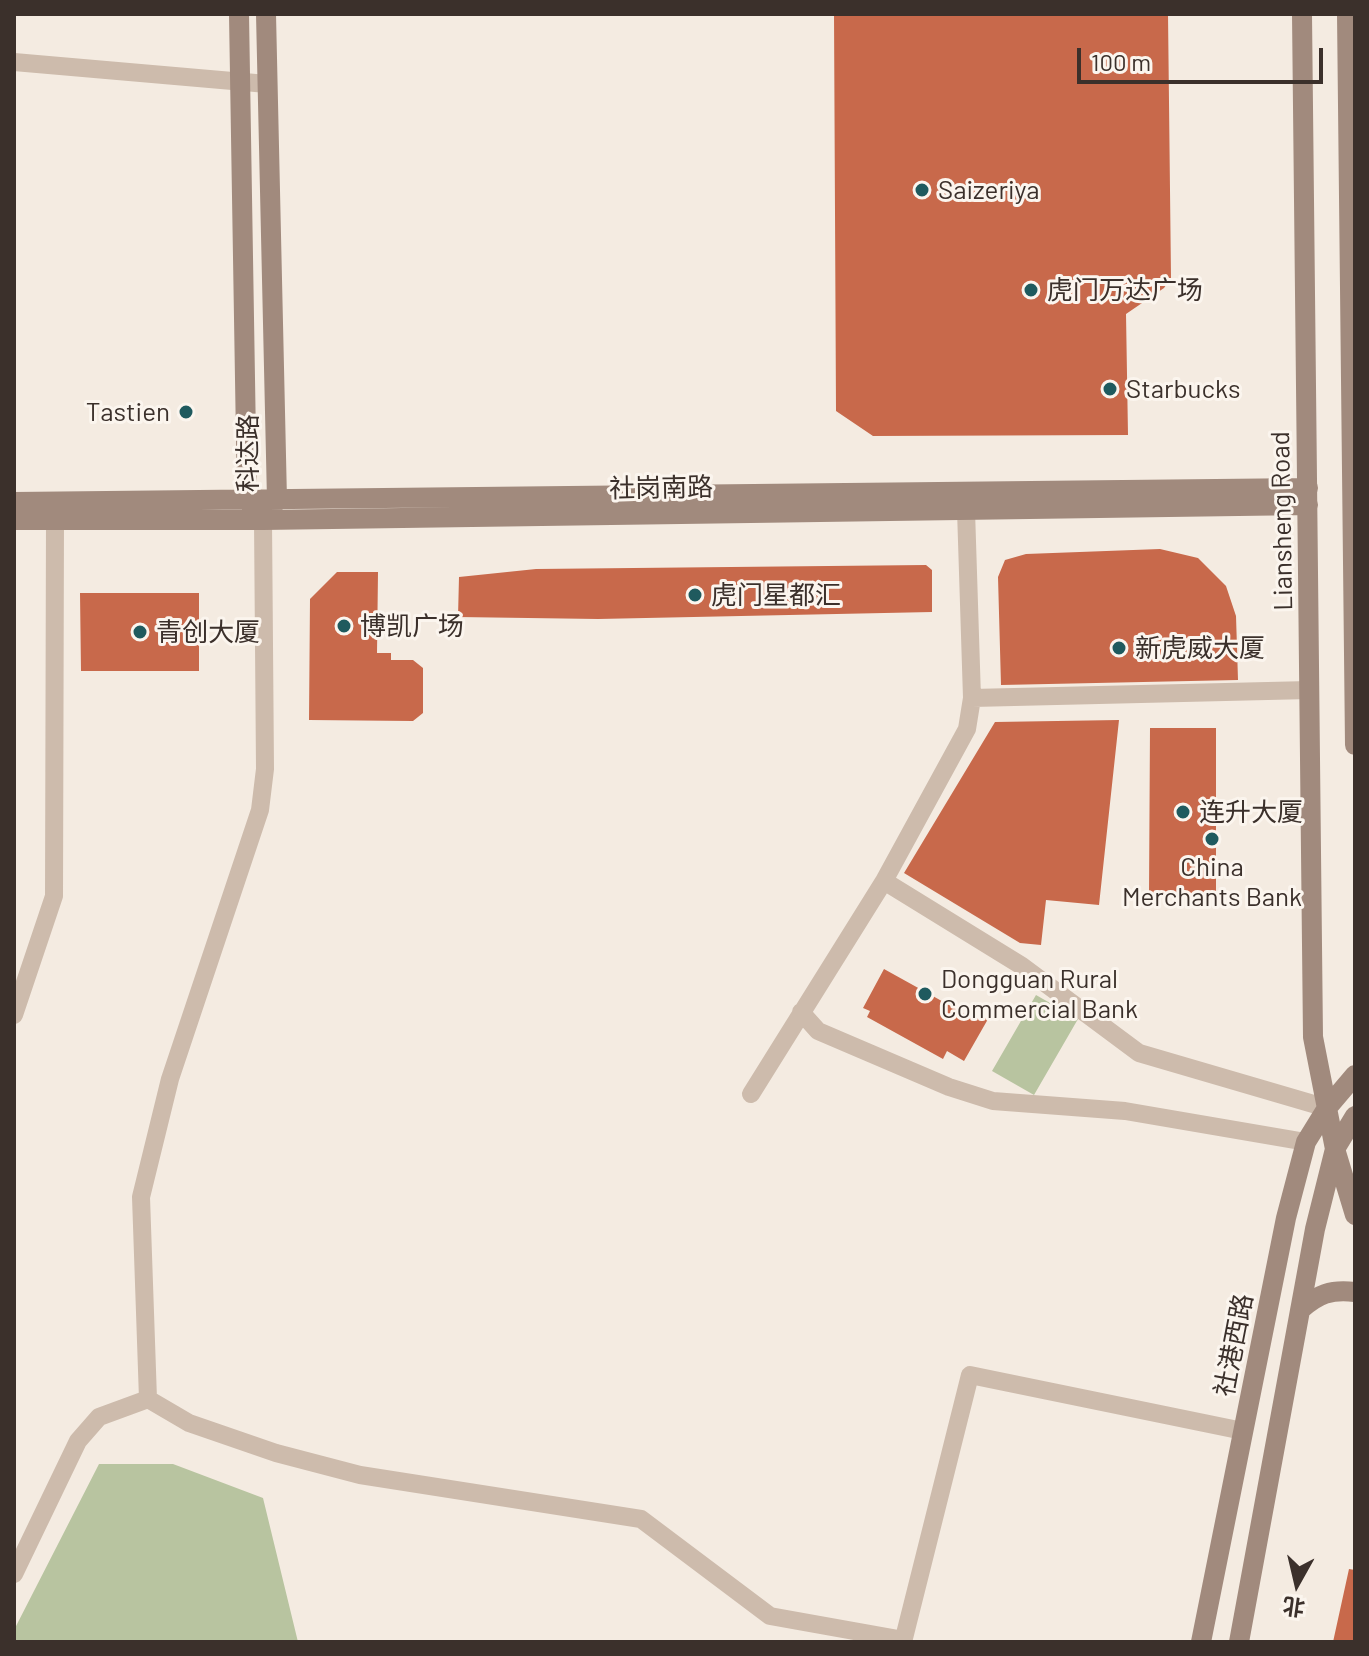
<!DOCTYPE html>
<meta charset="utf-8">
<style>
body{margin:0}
#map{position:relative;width:1369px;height:1656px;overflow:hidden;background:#f4ebe1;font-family:Barlow,"Noto Sans SC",sans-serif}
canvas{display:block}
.frame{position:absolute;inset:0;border:16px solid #3b302b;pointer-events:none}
.north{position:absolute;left:1257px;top:1544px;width:80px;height:80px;-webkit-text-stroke:6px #fbf5ee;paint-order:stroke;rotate:188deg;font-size:22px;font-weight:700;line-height:32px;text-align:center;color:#3b302b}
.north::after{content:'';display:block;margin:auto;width:28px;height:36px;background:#3b302b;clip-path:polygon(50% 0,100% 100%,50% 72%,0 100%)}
.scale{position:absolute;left:1077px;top:48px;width:246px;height:36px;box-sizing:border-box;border:4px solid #3b302b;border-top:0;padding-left:10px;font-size:24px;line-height:28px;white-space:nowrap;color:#3b302b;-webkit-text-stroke:6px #fbf5ee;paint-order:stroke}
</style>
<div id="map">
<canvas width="1369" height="1656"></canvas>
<div class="frame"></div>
<div class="north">北</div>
<div class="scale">100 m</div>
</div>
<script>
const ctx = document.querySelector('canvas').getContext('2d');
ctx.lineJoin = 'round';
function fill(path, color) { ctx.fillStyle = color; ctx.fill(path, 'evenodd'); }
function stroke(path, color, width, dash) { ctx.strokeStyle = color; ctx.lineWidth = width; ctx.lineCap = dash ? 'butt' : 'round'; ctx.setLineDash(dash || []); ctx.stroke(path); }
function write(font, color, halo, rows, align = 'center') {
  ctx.font = font + ' Barlow,"Noto Sans SC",sans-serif'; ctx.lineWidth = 6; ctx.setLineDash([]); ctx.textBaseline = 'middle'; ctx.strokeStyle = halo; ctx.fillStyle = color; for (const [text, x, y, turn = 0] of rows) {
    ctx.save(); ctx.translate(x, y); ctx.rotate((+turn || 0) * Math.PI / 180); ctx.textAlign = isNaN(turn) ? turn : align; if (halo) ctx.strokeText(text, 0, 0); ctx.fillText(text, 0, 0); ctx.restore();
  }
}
const green = new Path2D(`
 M1036 995 1078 1019 1034 1095 992 1071Z
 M99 1464H173L263 1498 298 1642H14V1630Z`);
const building = new Path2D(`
 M834 14H1168L1171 278 1164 288 1126 314 1128 435 873 436 836 411Z
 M1160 549 1198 558 1226 586 1236 616 1238 680 1001 685 998 577 1005 560 1026 554Z
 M926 565 932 570V612L598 619 458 617 459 577 536 569Z
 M337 572H378L377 653H391V660H413L423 668V713L413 721 309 720 310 599Z
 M80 593H199V671H81Z
 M1119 720 1099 905 1046 900 1041 945 1020 943 904 873 995 722Z
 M1150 728H1216V896L1149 895Z
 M884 969 967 1015 970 1009 988 1019 964 1061 947 1051 943 1059 867 1017 870 1011 863 1008Z
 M1349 1569 1355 1570V1642H1333Z`);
const street = new Path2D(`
 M14 62 267 84
 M263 520 265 769 260 810 170 1079 141 1197 148 1399 189 1423 276 1453 360 1475 641 1519 770 1616 904 1640
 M972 698 1310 690
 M884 881 1022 966 1139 1053 1327 1108
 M801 1012 818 1031 949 1087 993 1101 1125 1111 1306 1142
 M14 1015 54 896 55 519
 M751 1094 884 881 967 729 972 698 966 510
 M14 1574 78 1441 99 1417 148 1399
 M903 1642 970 1375 1243 1431`);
const secondary = new Path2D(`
 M239 14 247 500 263 520 277 500 266 14
 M1302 14 1313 1037 1335 1149 1355 1215
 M1347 14 1355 745
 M14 502 1308 488
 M14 520H263L1308 505
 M1300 1310C1318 1294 1331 1289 1355 1292
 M1201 1642 1286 1218 1306 1142 1327 1108 1355 1075
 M1239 1642 1315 1229 1335 1149 1355 1116`);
const markers = [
 [922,190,8,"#1f5a5e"],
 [1031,290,8,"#1f5a5e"],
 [1110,389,8,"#1f5a5e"],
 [186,412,8,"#1f5a5e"],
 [695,595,8,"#1f5a5e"],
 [344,626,8,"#1f5a5e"],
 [140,632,8,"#1f5a5e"],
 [1119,648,8,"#1f5a5e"],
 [1183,812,8,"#1f5a5e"],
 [1212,839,8,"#1f5a5e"],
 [925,994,8,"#1f5a5e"]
];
const poiNames = [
 ["Saizeriya",938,190],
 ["虎门万达广场",1047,290],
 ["Starbucks",1126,389],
 ["Tastien",170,412,"right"],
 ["虎门星都汇",711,595],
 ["博凯广场",360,626],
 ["青创大厦",156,632],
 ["新虎威大厦",1135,648],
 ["连升大厦",1199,812],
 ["China",1212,867,"center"],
 ["Merchants Bank",1212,897,"center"],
 ["Dongguan Rural",941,979],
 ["Commercial Bank",941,1009]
];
const streetNames = [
 ["科达路",248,453,-90],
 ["社岗南路",661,488,-1],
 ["Liansheng Road",1282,521,-91],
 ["社港西路",1234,1345,-79]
];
fill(green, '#b8c4a0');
fill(building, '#c8694b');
stroke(street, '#cdbbac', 18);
stroke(secondary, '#a18a7d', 20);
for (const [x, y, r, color] of markers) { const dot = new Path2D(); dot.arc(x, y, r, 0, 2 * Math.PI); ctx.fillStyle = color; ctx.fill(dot); stroke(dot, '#fbf5ee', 3); }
write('26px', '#3b302b', '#fbf5ee', poiNames, 'left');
write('26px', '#3b302b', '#fbf5ee', streetNames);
</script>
